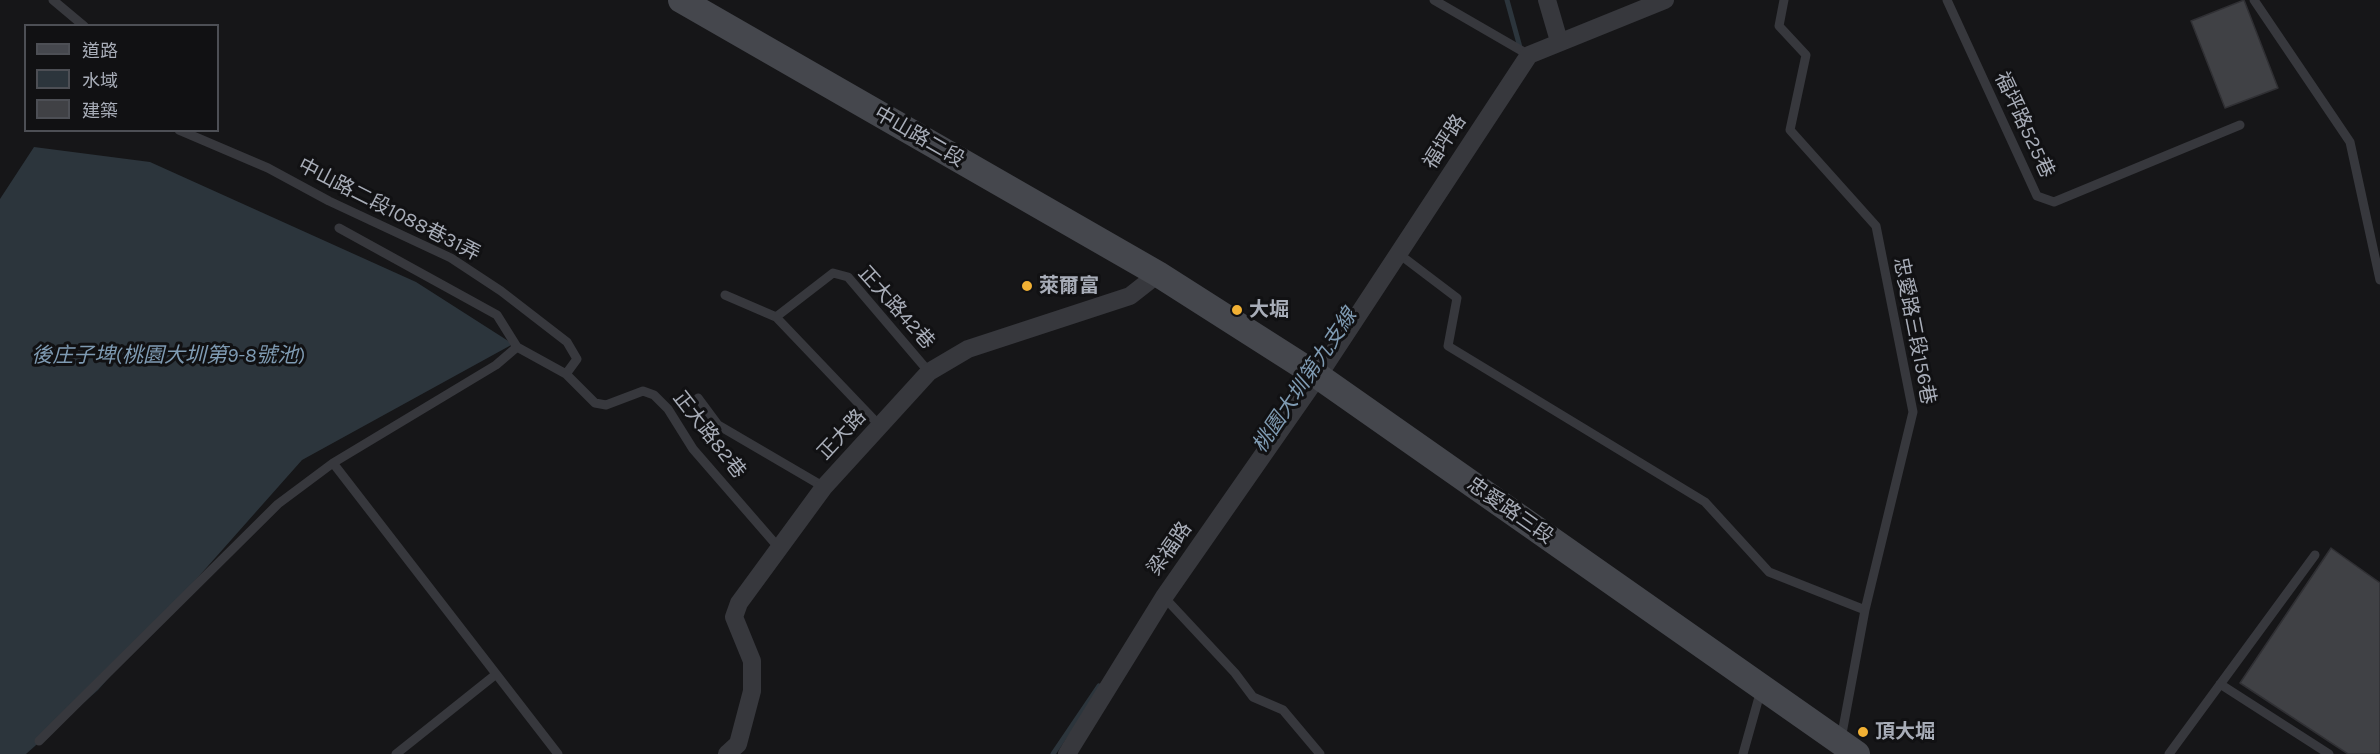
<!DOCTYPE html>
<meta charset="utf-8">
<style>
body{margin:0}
#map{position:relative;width:2380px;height:754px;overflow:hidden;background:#161618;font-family:Karla,"Noto Sans TC",sans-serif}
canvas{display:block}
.legend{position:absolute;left:24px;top:24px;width:195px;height:108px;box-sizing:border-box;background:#111113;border:2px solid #4d4f55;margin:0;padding:8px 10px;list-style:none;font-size:18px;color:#a8adb8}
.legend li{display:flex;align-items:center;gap:12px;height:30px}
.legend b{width:30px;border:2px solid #4d4f55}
</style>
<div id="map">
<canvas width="2380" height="754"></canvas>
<ul class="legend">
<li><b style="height:8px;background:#45474d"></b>道路</li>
<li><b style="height:16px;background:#2c353c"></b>水域</li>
<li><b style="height:16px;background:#404145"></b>建築</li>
</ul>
</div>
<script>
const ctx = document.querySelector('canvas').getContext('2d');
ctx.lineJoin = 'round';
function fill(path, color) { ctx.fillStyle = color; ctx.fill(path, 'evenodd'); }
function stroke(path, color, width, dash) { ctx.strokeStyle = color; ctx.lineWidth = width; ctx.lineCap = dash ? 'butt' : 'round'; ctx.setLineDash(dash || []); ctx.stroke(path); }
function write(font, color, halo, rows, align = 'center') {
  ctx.font = font + ' Karla,"Noto Sans TC",sans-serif'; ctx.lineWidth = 6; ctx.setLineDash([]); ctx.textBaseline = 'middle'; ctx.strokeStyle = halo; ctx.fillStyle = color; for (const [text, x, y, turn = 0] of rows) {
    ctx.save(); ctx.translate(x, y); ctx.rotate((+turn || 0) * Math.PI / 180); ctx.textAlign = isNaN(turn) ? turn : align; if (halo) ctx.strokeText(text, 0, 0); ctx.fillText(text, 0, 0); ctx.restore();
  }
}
const water = new Path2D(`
 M34 147 150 162 416 282 513 344 302 460 98 690 26 754H0V199Z`);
const stream = new Path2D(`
 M1507 0 1521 51
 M1053 754 1099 686`);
const building = new Path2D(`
 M2244 0 2278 88 2225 108 2191 21Z
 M2331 548 2380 583V754H2348L2240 683Z`);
const service = new Path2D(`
 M53 0 84 26
 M1434 0 1529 55
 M1784 0 1779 26 1806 55 1790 130 1876 226 1913 412 1865 610 1841 739
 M1947 0 2037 196 2054 202 2240 125
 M2254 0 2350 142 2380 280
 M179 130 268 168 329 201 451 258 501 291 567 342 577 359 566 374
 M339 228 497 315 517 347 566 374 595 403 606 405 643 391 654 395 668 409 693 449 779 548
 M1399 254 1457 298 1448 346 1705 502 1769 572 1865 610
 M725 295 776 317 881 427
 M776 317 833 273 848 277 929 372
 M698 398 718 425 824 487
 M333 463 558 754
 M1164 597 1235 673 1253 697 1283 710 1320 754
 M2220 684 2329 754
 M39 741 278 504 333 463 496 365 517 347
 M396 754 495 675
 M1743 754 1761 690
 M2169 754 2315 555`);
const minor = new Path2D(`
 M1547 0 1559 41
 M727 754 738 744 752 691V661L734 617 739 603 824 487 929 372 968 349 1130 296 1158 274
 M1067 754 1164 597 1318 376 1529 55 1665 0`);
const secondary = new Path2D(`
 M681 0 1158 274 1318 376 1857 754`);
const markers = [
 [1027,286,6,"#f2b134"],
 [1237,310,6,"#f2b134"],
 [1863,732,6,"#f2b134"]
];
const streetNames = [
 ["福坪路525巷",2024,125,65],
 ["中山路二段",919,137,30],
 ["福坪路",1445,142,-57],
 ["中山路二段1088巷31弄",389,210,27],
 ["正大路42巷",896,308,48],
 ["忠愛路三段156巷",1914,331,79],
 ["正大路82巷",709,435,52],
 ["正大路",842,435,-47],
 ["忠愛路三段",1510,511,35],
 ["梁福路",1170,549,-55]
];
const poiNames = [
 ["萊爾富",1039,286],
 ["大堀",1249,310],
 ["頂大堀",1875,732]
];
const waterNames = [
 ["後庄子埤(桃園大圳第9-8號池)",168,356],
 ["桃園大圳第九支線",1305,381,-56]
];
fill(water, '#2c353c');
stroke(stream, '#2c353c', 5);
fill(building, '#404145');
stroke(building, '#303034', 1.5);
stroke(service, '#37383d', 9);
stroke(minor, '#37383d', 18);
stroke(secondary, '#45474d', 26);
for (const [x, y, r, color] of markers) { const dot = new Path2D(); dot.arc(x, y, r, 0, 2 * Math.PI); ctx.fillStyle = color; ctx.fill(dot); stroke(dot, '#111113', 2); }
write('20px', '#a8adb8', '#111113', streetNames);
write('bold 20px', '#a8adb8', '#111113', poiNames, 'left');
write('italic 21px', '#7f9bb3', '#111113', waterNames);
</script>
